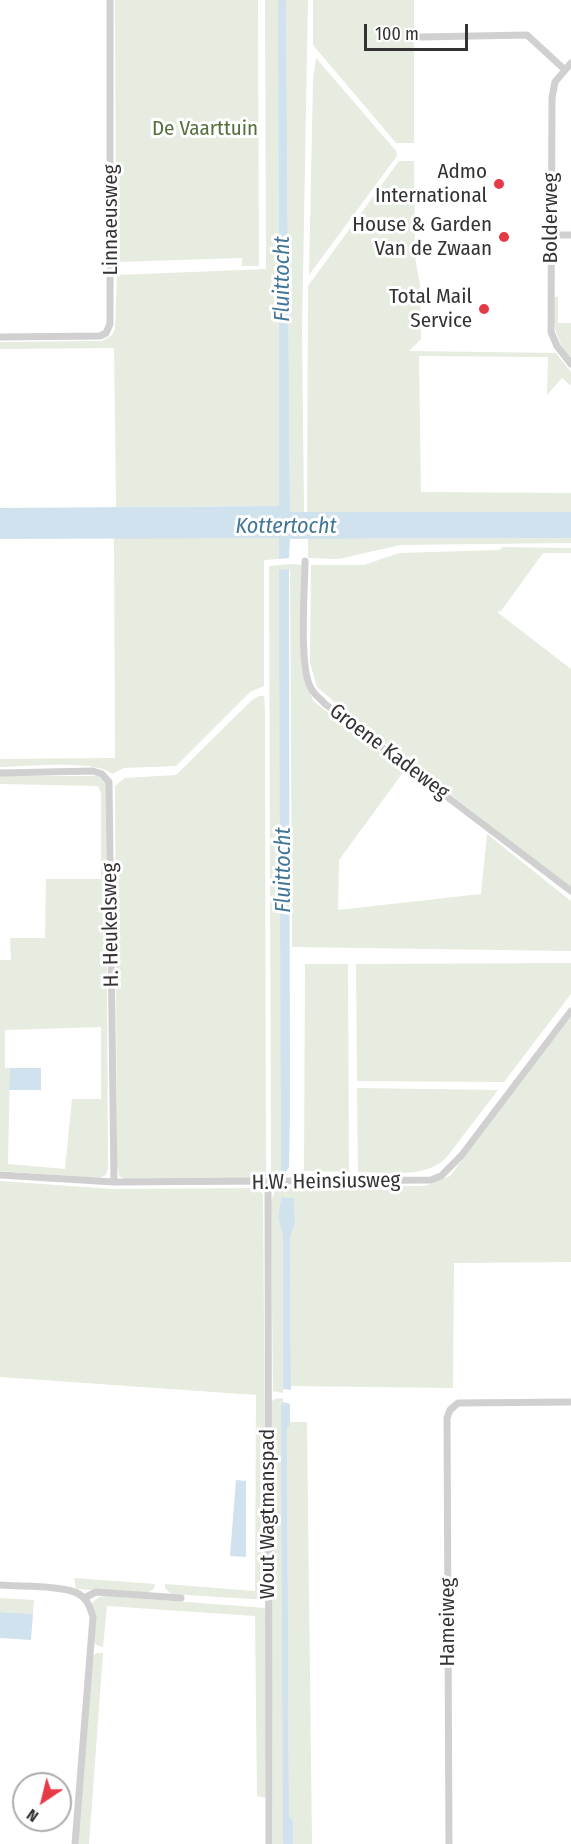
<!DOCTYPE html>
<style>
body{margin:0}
#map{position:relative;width:571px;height:1844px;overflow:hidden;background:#fff;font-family:"Fira Sans Condensed",sans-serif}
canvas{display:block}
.north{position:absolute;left:12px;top:1772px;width:60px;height:60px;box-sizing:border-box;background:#fff;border:2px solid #adadad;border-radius:50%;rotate:215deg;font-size:16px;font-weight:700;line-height:24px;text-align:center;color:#333}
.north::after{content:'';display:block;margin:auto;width:21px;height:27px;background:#e63946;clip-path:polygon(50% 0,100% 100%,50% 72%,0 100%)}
.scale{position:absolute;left:364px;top:24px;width:104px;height:27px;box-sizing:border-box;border:3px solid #333;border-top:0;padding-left:8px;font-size:18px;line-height:21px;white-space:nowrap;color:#333;-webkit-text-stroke:4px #fff;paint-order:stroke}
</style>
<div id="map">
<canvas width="571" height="1844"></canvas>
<div class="north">N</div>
<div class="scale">100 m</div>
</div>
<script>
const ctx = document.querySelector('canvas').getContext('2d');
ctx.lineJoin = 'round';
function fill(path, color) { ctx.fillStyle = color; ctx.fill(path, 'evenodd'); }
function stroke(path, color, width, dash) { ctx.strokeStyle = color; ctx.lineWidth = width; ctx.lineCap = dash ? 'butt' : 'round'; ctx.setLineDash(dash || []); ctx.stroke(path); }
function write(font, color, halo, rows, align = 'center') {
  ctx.font = font + ' "Fira Sans Condensed",sans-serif'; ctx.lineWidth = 6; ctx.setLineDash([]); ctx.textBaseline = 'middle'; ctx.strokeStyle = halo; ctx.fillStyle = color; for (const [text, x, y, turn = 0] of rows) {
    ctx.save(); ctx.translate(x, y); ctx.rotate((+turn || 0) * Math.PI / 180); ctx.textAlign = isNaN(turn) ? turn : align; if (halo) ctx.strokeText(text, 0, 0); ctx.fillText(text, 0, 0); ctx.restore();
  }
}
const green = new Path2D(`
 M115 0H258L259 266H242V258L116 262Z
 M265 0H278L279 506 116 507 114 348 0 349V342L102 341 112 335 115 329 117 275 266 269Z
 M286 0H308L302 330 304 512H290Z
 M313 0H414V143H396L313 45Z
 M316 58 396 151 397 156 309 275 313 80Z
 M399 161H414L415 257 420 285 421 339 409 351 556 353 571 372V386L562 378 547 395 548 357 419 356 421 492 571 493V512L307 513 308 286Z
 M552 296 558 297V323H571V360C554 336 553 325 552 296Z
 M114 538H279V559L264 560V686L250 692 176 766 124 768 112 774C94 759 26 767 0 767V759L115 758Z
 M571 538V543L400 545 339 559 308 558V539Z
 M502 547 571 548V553H543L501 611 497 612 571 669V887L371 733 317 687 310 663 311 565H364L399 553 500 550Z
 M290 564 303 565 305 677 313 701 404 771 339 860 338 910 481 894 487 834 571 901V951L292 947 290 570H280L282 1172H286L287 1181H271L269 566Z
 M259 696H264L265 710 266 1179 126 1180 119 1176 117 1165 115 786 125 778 176 775 252 700Z
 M0 776H98L106 782 108 1167 106 1175 99 1178 0 1171V960H11L10 938H45L46 879H101V793L98 786 0 784ZM101 1027V1099H72L65 1169 8 1164 10 1068H5V1030Z
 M571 963V994L504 1082 357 1081 356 964Z
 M305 964H348L349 1172 304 1171Z
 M571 1017V1262L454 1263 453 1388 291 1386 290 1236 295 1223 294 1198 281 1197 278 1219 283 1236V1393L273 1391 271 1201 275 1191 282 1187 425 1186 450 1176Z
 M357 1088 498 1090 446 1158C426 1179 385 1172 358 1172Z
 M0 1181 112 1189 256 1188 263 1194 266 1600 171 1594 165 1588V1584L255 1591 256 1395 0 1377Z
 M283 1398V1844H273L270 1404 274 1399Z
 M290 1422H307L312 1844H293V1821L289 1816 287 1428Z
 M74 1578 155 1584 154 1589 147 1593 76 1589Z
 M107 1596 266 1608 267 1798 257 1796 255 1616 107 1606 103 1647 96 1645 93 1640 92 1603 99 1597Z
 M0 1598 34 1600 33 1614 0 1612Z
 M97 1653H103L89 1844H78L92 1656Z`);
const water = new Path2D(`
 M278 0H286L290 512H571V538L290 539 289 558 279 559V538L0 539V508L279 506Z
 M289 569 290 1116 289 1167 286 1172H281L279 570Z
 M10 1068H41V1090H9Z
 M281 1197 294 1198 295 1223 290 1237 291 1390 283 1389V1236L278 1219Z
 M284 1402 290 1404V1424L287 1428 289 1816 293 1821V1844H283L281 1405Z
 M236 1480 246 1481V1557L230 1556Z
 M0 1612 33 1614 31 1640 0 1638Z`);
const minor = new Path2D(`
 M421 37 527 35 564 69
 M571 63 555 82 552 98 551 332 557 346 571 364
 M552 235H571
 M0 337 100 336 106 333 110 324V0
 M305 561C305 588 298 670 312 690 315 695 321 699 325 704L571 891
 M0 773 93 771 102 774 109 782 114 1182
 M0 1175 114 1182 431 1180 441 1176 461 1156 571 1011
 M268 1183 269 1844
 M0 1585C20 1587 60 1585 77 1593 87 1598 90 1607 93 1617L75 1844
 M84 1598 96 1592 181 1598
 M449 1844 447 1418 450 1410 458 1403 571 1402`);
const markers = [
 [499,184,6,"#e63946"],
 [504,237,6,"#e63946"],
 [484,309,6,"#e63946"]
];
const parkNames = [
 ["De Vaarttuin",205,129]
];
const poiNames = [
 ["Admo",487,172],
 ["International",487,196],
 ["House & Garden",492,225],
 ["Van de Zwaan",492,249],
 ["Total Mail",472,297],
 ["Service",472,321]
];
const streetNames = [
 ["Bolderweg",551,218,-90],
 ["Linnaeusweg",111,220,-90],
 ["Groene Kadeweg",389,752,37],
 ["H. Heukelsweg",111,925,-91],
 ["H.W. Heinsiusweg",326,1182,-1],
 ["Wout Wagtmanspad",268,1514,-90],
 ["Hameiweg",448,1622,-90]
];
const waterNames = [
 ["Fluittocht",283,279,-90],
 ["Kottertocht",286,527],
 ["Fluittocht",284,870,-90]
];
fill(green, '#e6ecdf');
fill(water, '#cfe2ee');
stroke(minor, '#d0d0d0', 7);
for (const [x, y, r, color] of markers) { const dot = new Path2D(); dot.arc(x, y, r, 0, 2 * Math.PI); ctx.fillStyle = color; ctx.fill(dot); stroke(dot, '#fff', 2); }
write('21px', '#56703f', '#fff', parkNames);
write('21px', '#333', '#fff', poiNames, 'right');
write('21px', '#333', '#fff', streetNames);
write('italic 22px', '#3f7597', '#fff', waterNames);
</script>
